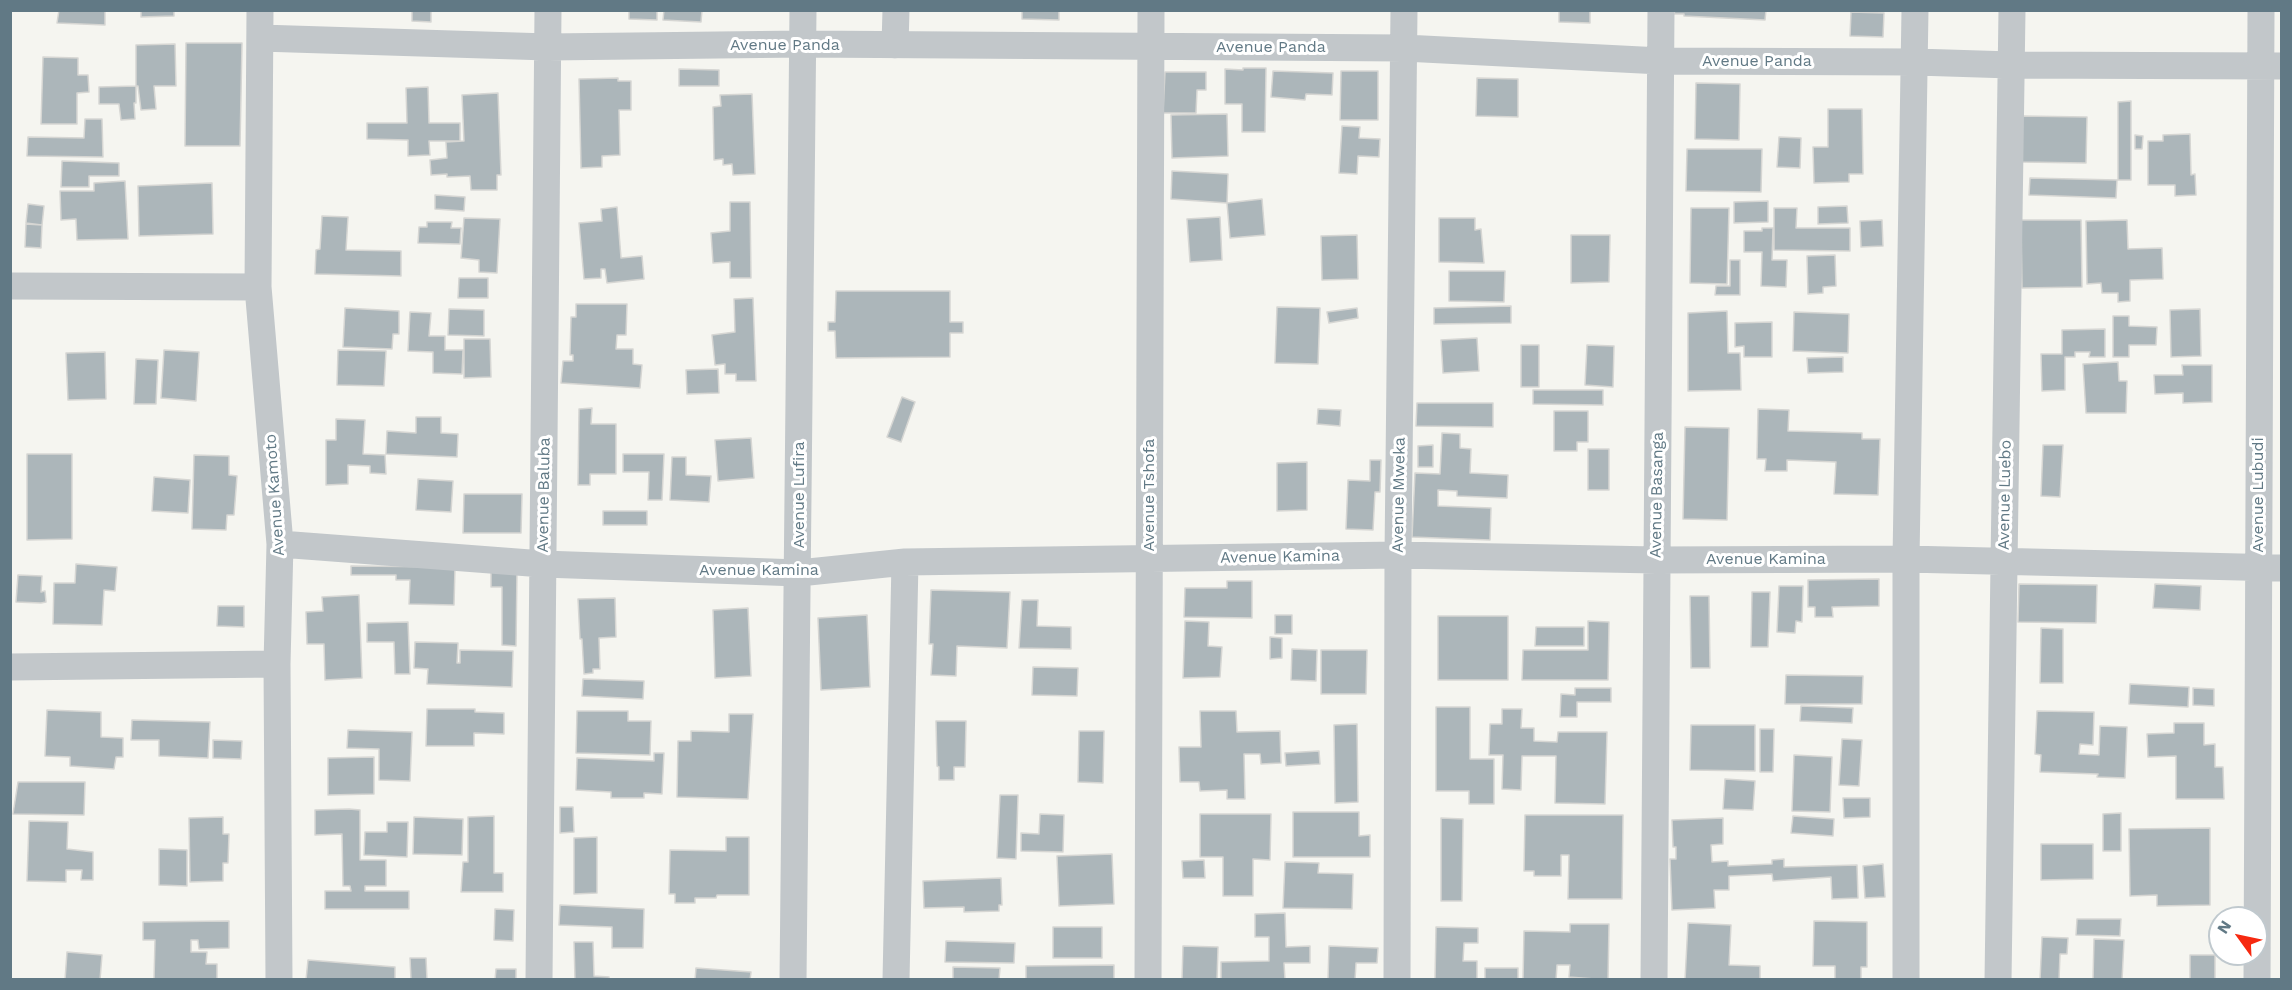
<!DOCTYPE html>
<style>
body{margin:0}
#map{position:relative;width:2292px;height:990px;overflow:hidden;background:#f5f5f0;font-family:"Work Sans",sans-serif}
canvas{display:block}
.frame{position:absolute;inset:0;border:12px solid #617985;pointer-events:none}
.north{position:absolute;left:2208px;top:906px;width:60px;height:60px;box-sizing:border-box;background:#fff;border:2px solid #c0c9ce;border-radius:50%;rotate:303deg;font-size:16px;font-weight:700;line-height:24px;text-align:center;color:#617985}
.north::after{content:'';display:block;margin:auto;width:21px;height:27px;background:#f62910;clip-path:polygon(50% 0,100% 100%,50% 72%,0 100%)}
</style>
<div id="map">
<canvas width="2292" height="990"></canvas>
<div class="frame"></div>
<div class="north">N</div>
</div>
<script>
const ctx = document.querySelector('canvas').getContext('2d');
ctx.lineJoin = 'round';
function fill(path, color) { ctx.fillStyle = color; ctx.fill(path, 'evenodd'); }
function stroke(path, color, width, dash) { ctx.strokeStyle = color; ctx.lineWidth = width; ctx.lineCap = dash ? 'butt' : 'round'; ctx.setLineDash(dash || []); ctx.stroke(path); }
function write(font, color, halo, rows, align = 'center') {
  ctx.font = font + ' "Work Sans",sans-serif'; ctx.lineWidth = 6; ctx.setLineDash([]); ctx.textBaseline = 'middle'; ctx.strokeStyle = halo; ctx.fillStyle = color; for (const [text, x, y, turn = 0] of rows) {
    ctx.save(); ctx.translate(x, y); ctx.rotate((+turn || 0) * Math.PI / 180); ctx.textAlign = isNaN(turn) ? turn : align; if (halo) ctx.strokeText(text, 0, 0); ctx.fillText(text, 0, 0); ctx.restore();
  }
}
const building = new Path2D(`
 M59 10H105V25L57 23Z
 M141 10H174V16L141 17Z
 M412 10H431V22L412 21Z
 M629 10H657V20L629 19Z
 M664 10H702L701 22 663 20Z
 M1022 10H1059V20L1022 19Z
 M1559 10H1590V23L1559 22Z
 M1675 10H1766L1765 20 1684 16V14H1674Z
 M1851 12 1884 13 1883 37 1850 36Z
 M186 43H242L240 146H185Z
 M175 44 176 86H154L156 109 141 110 138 86H136V45Z
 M43 57 78 58V75H88L89 92 77 93V124H41Z
 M1243 68H1266L1265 132H1242V104H1225V69L1243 70Z
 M679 69 719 70V86H679Z
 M1273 71 1333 73 1332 95 1306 94 1305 100 1271 97Z
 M1341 71H1378V120H1340Z
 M1165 72H1206V90H1197L1196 113H1163Z
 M618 78V81H631V110H619L620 155 602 156V167L581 168 579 79Z
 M1477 78 1518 79V117L1476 116Z
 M1696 83 1740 84 1739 140 1695 139Z
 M136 86V103H134L135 119 121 120 119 104H99V87Z
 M428 87 429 123H460V141H429L430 155 408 156V140L367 139V123H407L406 88Z
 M498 93 501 175H497V190H471L470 176 447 177V174L431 175 430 160 447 158 446 142 464 141 462 95Z
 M752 94 755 174 733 175 732 164 723 165V159L714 160 713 107 721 106 720 95Z
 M2131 101V180H2118V102Z
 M1828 109H1862L1863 174H1849V182L1814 183 1813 147H1828Z
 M1227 114 1228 156 1172 158 1171 115Z
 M2022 116 2087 117 2086 163 2022 162Z
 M85 119H102L103 157 27 156 28 137 84 138Z
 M1342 126 1360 127 1359 138 1380 139 1379 157 1358 156 1357 174 1339 173Z
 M2190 134 2191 175 2195 174 2196 195 2175 196V185H2148V141H2163V135Z
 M2135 135 2143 136 2142 149H2135Z
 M1779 137 1801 138 1800 168 1777 167Z
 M1687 149H1762L1761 192 1686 191Z
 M62 161 119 163V176H89V187H61Z
 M1172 171 1228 174 1227 203 1171 199Z
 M2030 178 2117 180 2116 198 2029 195Z
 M125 181 128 239 77 240 76 219 61 220 60 191H94V183Z
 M212 183 213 234 139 236 138 186Z
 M435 195 465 197 464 211 435 209Z
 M1262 199 1265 235 1230 238 1227 203Z
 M1768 201V222L1734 223V202Z
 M730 202H750L751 278H730V262L713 263 711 233 730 231Z
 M28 204 44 206 42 225 26 223Z
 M1847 206 1848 223 1818 224V207Z
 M617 207 621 258 642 256 644 279 607 283 605 269H601V278L584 279 579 223 602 221 601 209Z
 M1691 208H1729L1727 284 1690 283Z
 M1774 208H1797L1796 228H1850V251L1774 250Z
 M322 216 348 217 346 250 401 251V276L315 274 316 250 320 249Z
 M1220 217 1222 260 1190 262 1187 219Z
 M464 218 500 219 497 273 479 272V260L461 258Z
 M1439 218H1475V230L1481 229 1484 263 1439 262Z
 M1882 220 1883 246 1861 247 1860 221Z
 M2021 220H2081L2082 287 2022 288Z
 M2127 220 2128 249 2162 248 2163 279 2130 280V301L2118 302V293H2102L2101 283 2087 284 2086 221Z
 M427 222H452L451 228H461L460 244 418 243 419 227H427Z
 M26 224 42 225 41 248 25 247Z
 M1762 228H1773L1772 260H1787L1786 287 1761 286 1762 252H1744V231H1762Z
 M1357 235 1358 279 1322 280 1321 236Z
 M1571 235H1610L1609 282 1571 283Z
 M1835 255 1836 286 1823 287V293L1808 294 1807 256Z
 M1730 260H1740V295H1715L1716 286H1730Z
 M1449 271H1505L1504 302 1449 301Z
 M459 278H488V298H458Z
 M836 291H950V322H963V333H950V357L836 358 835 331H828V322H835Z
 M753 298 756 381H736V374H725V364L715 365 712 335 735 332 734 299Z
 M576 304H627L626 335H617L616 349H633V364L642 365 640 388 561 383 563 361H573V355H570L571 317H576Z
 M1511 306V323L1434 324V308Z
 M1277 307 1320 308 1318 364 1275 363Z
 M345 308 399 311V334H393L392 349 343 347Z
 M1357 308 1358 318 1329 323 1327 312Z
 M449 309 484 310V336L448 335Z
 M2200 309 2201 356 2171 357 2170 310Z
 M1727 311 1728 353H1740L1741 390 1688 391V313Z
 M410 312 431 313 429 336H445V350H463L462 374 433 373V352L408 351Z
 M1794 312 1849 314 1848 353 1793 351Z
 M2113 316H2129V326L2157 327 2156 345H2129V357H2113Z
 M1772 322V357H1744V346L1735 347V323Z
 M2105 329V357H2089L2090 352H2075V357H2065V390L2042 391 2041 354H2062V330Z
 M1477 338 1479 371 1443 373 1441 340Z
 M464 339H490L491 377 464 378Z
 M1521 345H1539V387H1521Z
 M1587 345 1614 346 1613 387 1585 385Z
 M164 350 199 352 196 401 161 398Z
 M338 350 386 351 384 386 337 385Z
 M105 352 106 399 68 400 66 353Z
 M1843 357V372L1808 373 1807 358Z
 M136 359 158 360 156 404H134Z
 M2118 362 2119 381H2127L2126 413H2086L2083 364Z
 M2182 365H2212V402L2183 403V393L2155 394 2154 375H2183Z
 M718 369 719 393 687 394 686 370Z
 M1533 390H1603V405L1533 404Z
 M902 397 915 402 901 442 887 437Z
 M1417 403H1493V427L1416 426Z
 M592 408 591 424H616V474H590V485H578L579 409Z
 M1318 409 1341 410 1340 426 1317 424Z
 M1758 409 1789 410 1788 431 1862 433V439H1880L1878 495 1834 494 1836 462 1787 460V471H1765L1766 459H1757Z
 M1554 411H1588V442H1577V451H1554Z
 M416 417H441V433L458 434 457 457 386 454 387 431 416 433Z
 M336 419 365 420 363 454 385 455 386 474 370 473V466L348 465V484L326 485V440H336Z
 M1685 427 1729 428 1727 520 1683 519Z
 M1442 433 1460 434V448L1471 449 1470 473 1508 475 1507 498 1457 496V491L1438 490V506L1491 508 1490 540 1412 537 1415 473 1440 474Z
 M751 438 754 478 718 481 715 440Z
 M1433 445V467H1418V446Z
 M2043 445H2063L2060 497 2041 496Z
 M1588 449H1609V490H1588Z
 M27 454H72V539L27 540Z
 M623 454H664L662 500H648L649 472H623Z
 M194 455 229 456V475L237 476 234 515H227L226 530 192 529Z
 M672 457H686V475L711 476 709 502 670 500Z
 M1370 460H1381L1380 492H1375L1373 530 1346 529 1348 480 1370 481Z
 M1307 462V510L1277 511V463Z
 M154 477 190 480 188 513 152 511Z
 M418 479 453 481 451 512 416 510Z
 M464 494H522L521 533H463Z
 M603 511H647V525H603Z
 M76 564 117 567 115 591 104 590 102 625 53 624 54 583H75Z
 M351 566 455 567 454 605 409 604 410 580H396V575H351Z
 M491 570H517L516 646 502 645V587H491Z
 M18 575 42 576 41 592 45 591 46 602 41 603 16 602Z
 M1879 579V606L1832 607 1833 617H1815V607H1808V580Z
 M1227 581H1252V618L1184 617 1185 588H1227Z
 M2019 584 2097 585 2096 623 2018 622Z
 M2155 584 2201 586 2200 610 2153 608Z
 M1779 586H1803L1802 622 1796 621 1795 633 1777 632Z
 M931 590 1010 592 1007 648 957 646 956 676 931 675 933 644H929Z
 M1752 592H1770L1768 647H1751Z
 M359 595 362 678 325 680 324 644H307L306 612 323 611 322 597Z
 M1690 596H1709L1710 668H1691Z
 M615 598 616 637 599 638 600 669H593V673L584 674 582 639H580L578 599Z
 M1022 600H1038L1037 626 1071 627V649L1019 648Z
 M218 606H244V627L217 626Z
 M748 608 751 676 715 678 713 610Z
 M867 615 870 687 821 690 818 618Z
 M1275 615H1292V634H1275Z
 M1438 616H1508V680H1438Z
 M1185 621 1209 622 1208 646 1222 647 1220 677 1183 678Z
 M1588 621 1609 622 1608 680H1522L1523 650H1588Z
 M408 622 410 674H395L394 642H367V623Z
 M1536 627H1584V646H1535Z
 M2041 628 2063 629V683H2040Z
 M1270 637 1282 638V658L1270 659Z
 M415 642 458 643 457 663H460V650L513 651 512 687 427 684 428 669 414 668Z
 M1292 649 1317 650 1316 681 1291 680Z
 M1321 650H1367L1366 694H1321Z
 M1033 667 1078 668 1077 696 1032 695Z
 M1786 675 1863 676 1862 704H1785Z
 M583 679 644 681 643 699 582 696Z
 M2130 684 2189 687 2188 707 2129 704Z
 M1575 688H1611V702H1577V717H1560L1561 694 1575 695Z
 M2193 688 2214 689V706L2193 705Z
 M1801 706 1853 708 1852 723 1800 721Z
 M1436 707H1470V759H1494V804H1469V791H1436Z
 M427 709H475V712L504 713V734L474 733V746H426Z
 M1502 709H1522L1521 728H1534V741L1557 742 1558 732H1607L1605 804 1555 803 1556 756H1522L1521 790 1502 789 1503 755H1489L1490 724H1502Z
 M47 710 101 712V737L123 738V757H116L114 769 70 766V757L45 756Z
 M577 711H628V721H651L650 755 576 753Z
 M1200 711H1236L1237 732 1280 731 1281 763 1261 764 1260 754H1244L1245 799H1227V790L1200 791 1199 782H1180L1179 747H1201Z
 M2037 711 2094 712 2093 745 2080 744 2079 754 2099 755 2100 726 2127 727 2125 778 2097 777 2098 774 2040 772 2041 755 2035 754Z
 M729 714H753L748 799 677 797 678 741H691V731L729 732Z
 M132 720 210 722 208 758 159 756V740H131Z
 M936 721H966L965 767H954V780H939V767L937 766Z
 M2174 723H2204V745L2215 744V767H2223L2224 799H2176V756L2148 757 2147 734 2174 733Z
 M1357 724 1358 802 1335 803 1334 725Z
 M1691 725H1755V771L1690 770Z
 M1760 729H1774L1773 772H1760Z
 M348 730 412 732 410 781 379 780V749L347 748Z
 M1079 731H1104L1103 783 1078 782Z
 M1842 739 1862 740 1859 786 1839 785Z
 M213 740 242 741 241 759 213 758Z
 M1319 751 1320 764 1286 766 1285 753Z
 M654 753H664L662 794 644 793V798H611V792L576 790 577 758 654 761Z
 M1794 755 1832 757 1830 812 1792 811Z
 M374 757V794L328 795V758Z
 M1725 779 1755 781 1753 810 1723 809Z
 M18 782H85L84 815 13 814Z
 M1000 795H1018L1016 859 997 858Z
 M1843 798H1870V817L1844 818Z
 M560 807H573L574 832 560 833Z
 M349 809 360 810V860H386V886H365V891H409V909H325V891H351L350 886H343L342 834 315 835V810Z
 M1293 812H1359V836L1370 835V857H1293Z
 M2121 813V851H2103V814Z
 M1040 814 1064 815 1063 852 1021 851V833L1039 834Z
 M1200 814H1271L1270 860 1253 859V896H1223V857H1200Z
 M1525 815H1623L1622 899H1568L1569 855H1561V876H1534V871H1524Z
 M494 816V873H503V892H461L463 862H468V817Z
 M1793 816 1834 819 1833 836 1791 833Z
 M223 817V834H229L228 863H223V881L190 882 189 818Z
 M414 817 463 819 462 855 413 854Z
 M1441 818 1463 819 1462 901H1441Z
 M1723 818V844L1711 845 1712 862 1728 861V866L1772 864V860L1784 859V867L1857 865 1858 898 1832 899 1831 877 1773 881 1772 874 1729 876V890H1714L1715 908 1672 910 1670 859H1676V847H1673L1672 820Z
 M29 821 68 822 67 849 93 852V880H81L82 870H66V882L27 881Z
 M387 822H408L407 857 364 855 365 832H387Z
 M2210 828V905L2157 906V895L2130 896 2129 829Z
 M597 837V893L574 894V838Z
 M726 837H749V895H717L716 898H695V903H675V894H669L670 850 726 851Z
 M2041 844H2093V879L2041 880Z
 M159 849 187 850V886L159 885Z
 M1112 854 1114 904 1059 906 1057 856Z
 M1204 860 1205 878H1183L1182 861Z
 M1285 862 1319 863 1318 873 1353 874 1352 909 1283 908Z
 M1883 864 1885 897 1865 898 1863 866Z
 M1001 878 1002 905H999V911L964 912V907L924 908 923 881Z
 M560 905 644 909 643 948H612V927L559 925Z
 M495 909 514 910 513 941 494 940Z
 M1285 913 1286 947 1310 946V963H1284L1285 980H1221V962L1269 961V937H1255V914Z
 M2077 919H2121L2120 936 2076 935Z
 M229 921V948L199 949 198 940H191V952H207L206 964H217V980H154L155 940H143V922Z
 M1814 921 1867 922V967H1861V980H1835V966H1813Z
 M1688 923 1731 925 1729 965 1760 966V980H1685Z
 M1570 924H1609L1608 980 1569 977 1570 965H1557L1556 980H1523L1524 931 1570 932Z
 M1053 927H1102V958H1053Z
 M1436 927 1478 928V943H1464L1463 961H1477V980H1435Z
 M2042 937 2068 938 2067 954H2060L2059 980H2040Z
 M2094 939 2124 940 2122 980H2093Z
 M946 941 1015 943 1014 963 945 962Z
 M574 942H593L594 976 609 977V980H575Z
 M1183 946 1218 947 1217 980H1182Z
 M1329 946 1378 948 1377 963H1356L1355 980H1328Z
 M67 952 102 955 100 980H65Z
 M2190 955H2215V980H2190Z
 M410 958H426L427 980H411Z
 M308 960 395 967V980H306Z
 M1114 965V980H1026V966Z
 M953 967 1000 968 999 980H953Z
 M696 968 751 972 750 980H695Z
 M1485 968H1518V980H1485Z
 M496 969H516V980H495Z`);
const street = new Path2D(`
 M260 10 258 287 280 544 277 664 279 980
 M260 38 548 47 803 44 1404 48 1661 61 1916 62 2011 65 2282 66
 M895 45 896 10
 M10 286 258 287
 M280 544 543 564 799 573 905 562 1398 555 1656 560 1906 559 2282 568
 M10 667 277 664
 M539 980 548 10
 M793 980 803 10
 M896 980 905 562
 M1148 980 1151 10
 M1397 980 1398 555 1404 10
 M1654 980 1661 10
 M1906 980V559L1915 10
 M1998 980 2012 10
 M2257 980 2261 10`);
const streetNames = [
 ["Avenue Panda",785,45],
 ["Avenue Panda",1271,47],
 ["Avenue Panda",1757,61],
 ["Avenue Kamoto",275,495,-94],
 ["Avenue Baluba",544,495,-89],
 ["Avenue Lufira",799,495,-90],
 ["Avenue Tshofa",1149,495,-90],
 ["Avenue Mweka",1399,495,-89],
 ["Avenue Basanga",1657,495,-89],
 ["Avenue Luebo",2005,495,-89],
 ["Avenue Lubudi",2258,495,-90],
 ["Avenue Kamina",1280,557,-1],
 ["Avenue Kamina",1766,559],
 ["Avenue Kamina",759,570]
];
fill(building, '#acb6ba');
stroke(building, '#d6d6d3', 1.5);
stroke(street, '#c2c7ca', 27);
write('16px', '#617985', '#fff', streetNames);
</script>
